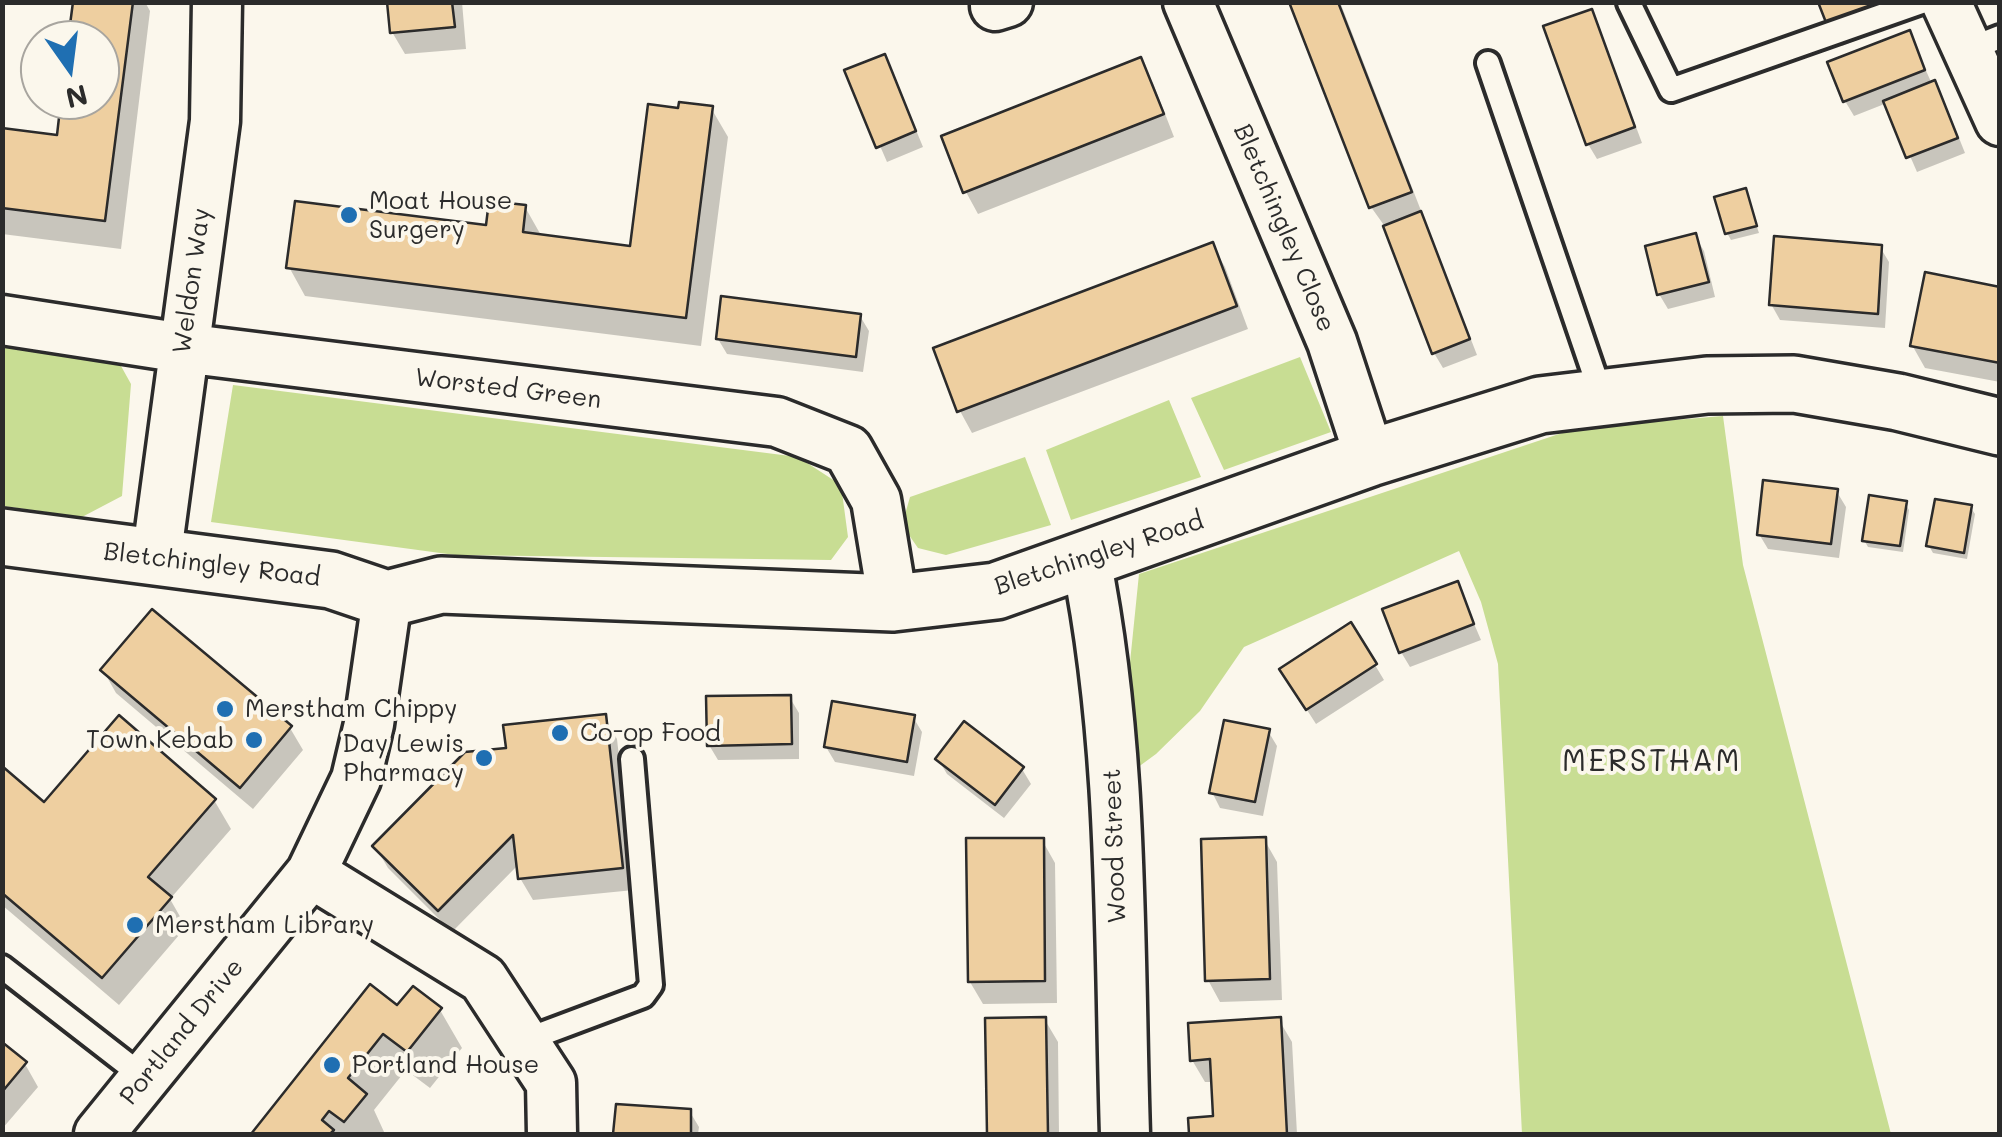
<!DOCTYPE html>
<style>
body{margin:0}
#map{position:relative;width:2002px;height:1137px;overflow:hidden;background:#fbf7ec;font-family:Mali,sans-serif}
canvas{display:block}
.frame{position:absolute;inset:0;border:5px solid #2b2b2b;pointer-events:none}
.north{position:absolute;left:20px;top:20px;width:100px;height:100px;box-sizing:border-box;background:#fbf7ec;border:2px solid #a8a59f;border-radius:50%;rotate:166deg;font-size:28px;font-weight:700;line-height:40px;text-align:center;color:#2b2b2b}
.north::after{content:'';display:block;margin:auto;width:35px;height:45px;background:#1f6fb2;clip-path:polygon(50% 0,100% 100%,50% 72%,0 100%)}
</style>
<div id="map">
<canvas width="2002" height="1137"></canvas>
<div class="frame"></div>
<div class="north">N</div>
</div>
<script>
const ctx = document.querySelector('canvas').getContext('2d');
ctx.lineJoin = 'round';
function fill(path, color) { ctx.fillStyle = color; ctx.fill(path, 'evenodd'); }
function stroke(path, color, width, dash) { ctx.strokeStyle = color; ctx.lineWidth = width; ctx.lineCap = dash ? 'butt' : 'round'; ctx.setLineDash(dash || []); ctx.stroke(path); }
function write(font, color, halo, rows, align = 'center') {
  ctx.font = font + ' Mali,sans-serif'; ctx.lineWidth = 8; ctx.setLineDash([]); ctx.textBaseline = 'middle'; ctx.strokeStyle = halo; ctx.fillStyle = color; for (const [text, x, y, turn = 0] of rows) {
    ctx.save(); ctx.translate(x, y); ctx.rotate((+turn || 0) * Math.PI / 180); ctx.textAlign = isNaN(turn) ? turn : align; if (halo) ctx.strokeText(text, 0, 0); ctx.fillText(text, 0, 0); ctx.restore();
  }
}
const green = new Path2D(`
 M3 343 116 357 131 384 122 496 82 517 3 506Z
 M1300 357 1331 432 1224 470 1191 398Z
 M233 385 798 457 841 485 848 537 831 560 455 555 211 522Z
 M1169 400 1201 477 1071 520 1046 450Z
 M1723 416 1743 565 1891 1134H1522L1498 664 1481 602 1459 551 1244 647 1200 711 1156 754 1130 773 1128 682 1139 574 1577 428Z
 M1025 457 1051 525 946 555 918 548 902 525 910 497Z`);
const shadow = new Path2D(`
 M75 2H145L150 11 121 249 2 234V131L59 138 64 100H100V40H71Z
 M389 2H462L466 49 405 54 392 32Z
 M1291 2H1340L1477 355 1443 368 1434 353 1386 228 1371 207Z
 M1820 2H1899L1906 20 1842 46Z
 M1591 12 1599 27 1642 143 1597 159 1588 144Z
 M1909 33 1932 84 1934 83 1943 98 1965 153 1917 172 1887 103 1854 116 1845 101Z
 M1140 60 1153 83 1174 137 978 214 966 192 944 138Z
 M848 72H892L923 147 887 162Z
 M711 108 728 137 701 346 305 296 289 267 488 228 525 207 542 237 632 248 680 111Z
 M1745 191 1759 233 1731 240 1727 233Z
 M1695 236 1704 251 1715 297 1668 309 1659 294Z
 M1212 245 1225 267 1248 329 972 433 960 411 937 349Z
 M1880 247 1889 262 1885 328 1780 320 1771 304Z
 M2000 290V382L1925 368 1912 345Z
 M860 316 869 331 863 372 727 354 718 339Z
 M1837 492 1846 507 1839 558 1768 549 1759 534Z
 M1905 503 1909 510 1903 552 1868 547 1864 540Z
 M1971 508 1975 514 1967 559 1933 553 1929 546Z
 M1457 584 1481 640 1410 667 1401 652Z
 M1375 665 1384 680 1316 724 1291 685Z
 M103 670 290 728 303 750 253 809 116 693Z
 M790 698 799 713V759L718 760 709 745Z
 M604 716 617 739 634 890 533 900 520 878 519 864 452 932 388 868 375 846 508 750Z
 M913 717 922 732 914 776 835 762 826 747Z
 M1268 731 1277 746 1263 816 1220 808 1212 792Z
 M938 759 1022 769 1031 784 1004 818 947 774Z
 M2 770 45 806 214 800 231 829 170 899 186 927 119 1005 2 905Z
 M1264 839 1277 862 1282 1000 1220 1002 1208 980Z
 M1042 840 1055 863 1057 1003 983 1004 970 982Z
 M370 987 398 1009 440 1010 462 1048 430 1088 406 1070 374 1110 385 1134H254Z
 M987 1020H1045L1058 1042 1059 1134H989Z
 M1279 1020 1292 1042 1297 1134H1192L1191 1120 1216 1118 1214 1082H1205L1192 1060Z
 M2 1045 25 1064 38 1087 2 1129Z
 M618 1107 690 1112 699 1127 698 1134H616Z`);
const building = new Path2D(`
 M73 2H133L105 221 2 208V128L57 135 61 100H100V40H68Z
 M387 2H452L455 27 390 33Z
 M1289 2H1338L1412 192 1369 208Z
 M1818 2H1882L1827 25Z
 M1592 9 1635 127 1586 145 1543 26Z
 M1910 30 1925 70 1843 102 1827 62Z
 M885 54 916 131 876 148 844 70Z
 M1141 57 1164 114 963 193 941 136Z
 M1935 80 1958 138 1906 158 1883 101Z
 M679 102 713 106 686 318 286 268 295 201 486 225 489 201 526 205 523 232 630 246 648 104 678 108Z
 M1746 188 1757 226 1725 234 1714 197Z
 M1421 211 1470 339 1432 354 1383 226Z
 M1696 233 1709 282 1657 295 1645 246Z
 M1774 236 1882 245 1878 314 1769 305Z
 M1213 242 1237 306 957 412 933 348Z
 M1925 272 2000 287V363L1910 346Z
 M721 296 861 314 856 357 716 339Z
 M1763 480 1838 489 1831 544 1757 535Z
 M1869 495 1907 501 1900 546 1862 541Z
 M1935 499 1972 505 1964 553 1926 546Z
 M1458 581 1474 624 1399 653 1382 609Z
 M152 609 292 726 240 788 100 670Z
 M1351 622 1377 664 1306 710 1279 669Z
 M791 695 792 744 707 746 706 696Z
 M832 701 915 715 907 762 824 747Z
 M606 714 623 868 518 879 513 835 438 911 372 846 465 752 506 748 503 725Z
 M119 715 216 799 148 877 172 897 102 978 2 893V766L44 802Z
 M1224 720 1270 729 1255 802 1209 793Z
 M964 721 1024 767 995 805 935 759Z
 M1266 837 1270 979 1205 981 1201 839Z
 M966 838H1044L1045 981 968 982Z
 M370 984 397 1005 413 986 442 1008 407 1052 383 1034 348 1078 367 1094 344 1122 329 1111 322 1120 334 1130 330 1134H251Z
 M1046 1017 1048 1134H987L985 1018Z
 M1281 1017 1287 1134H1189L1188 1118 1213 1116 1210 1059 1190 1061 1188 1023Z
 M2 1042 27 1062 2 1092Z
 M616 1104 691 1109V1134H613Z`);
const service = new Path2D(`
 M1629 3 1671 90 1921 2
 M1967 50 2000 37
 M1488 63 1602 397
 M2 967 145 1078
 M523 1041 643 996 651 985 632 759`);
const minor = new Path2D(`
 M1188 2 1332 342 1370 458
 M1946 2 2000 121
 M995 6 1008 2
 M2 320 183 348 777 422 848 450 876 500 893 603
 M156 560 215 121 217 2
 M1086 560C1124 748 1119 944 1125 1134
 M311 873 483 979 551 1083 552 1134
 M99 1134 311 873 356 779 369 724 387 599`);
const tertiary = new Path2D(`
 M2 537 331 580 387 599 441 585 893 603 996 591 1370 458 1540 405 1707 385 1794 384 1898 402 2000 427`);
const markers = [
 [349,215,10,"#1f6fb2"],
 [225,709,10,"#1f6fb2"],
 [560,733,10,"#1f6fb2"],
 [254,740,10,"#1f6fb2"],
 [484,758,10,"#1f6fb2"],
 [135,925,10,"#1f6fb2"],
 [332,1065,10,"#1f6fb2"]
];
const poiNames = [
 ["Moat House",369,201],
 ["Surgery",369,230],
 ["Merstham Chippy",245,709],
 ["Co-op Food",580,733],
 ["Town Kebab",234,740,"right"],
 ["Day Lewis",464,744,"right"],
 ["Pharmacy",464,773,"right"],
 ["Merstham Library",155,925],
 ["Portland House",352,1065]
];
const streetNames = [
 ["Bletchingley Close",1284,228,67],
 ["Weldon Way",192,281,-82],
 ["Worsted Green",508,389,7],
 ["Bletchingley Road",1099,554,-18],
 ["Bletchingley Road",212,565,7],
 ["Wood Street",1115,846,-92],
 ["Portland Drive",182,1032,-51]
];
const quarterNames = [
 ["MERSTHAM",1652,762]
];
fill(green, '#c8dd93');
fill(shadow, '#0003');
fill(building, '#eecfa0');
stroke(building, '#2b2b2b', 2.5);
stroke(service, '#2b2b2b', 30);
stroke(minor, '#2b2b2b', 55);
stroke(tertiary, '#2b2b2b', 62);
stroke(service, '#fbf7ec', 22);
stroke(minor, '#fbf7ec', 48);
stroke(tertiary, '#fbf7ec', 55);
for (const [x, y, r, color] of markers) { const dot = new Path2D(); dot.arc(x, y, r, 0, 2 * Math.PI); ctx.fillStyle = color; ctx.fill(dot); stroke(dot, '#fbf7ec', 4); }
write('25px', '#2b2b2b', '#fbf7ec', poiNames, 'left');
write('25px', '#2b2b2b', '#fbf7ec', streetNames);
ctx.letterSpacing = '2.5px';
write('30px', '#2b2b2b', '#fbf7ec', quarterNames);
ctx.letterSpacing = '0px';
</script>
